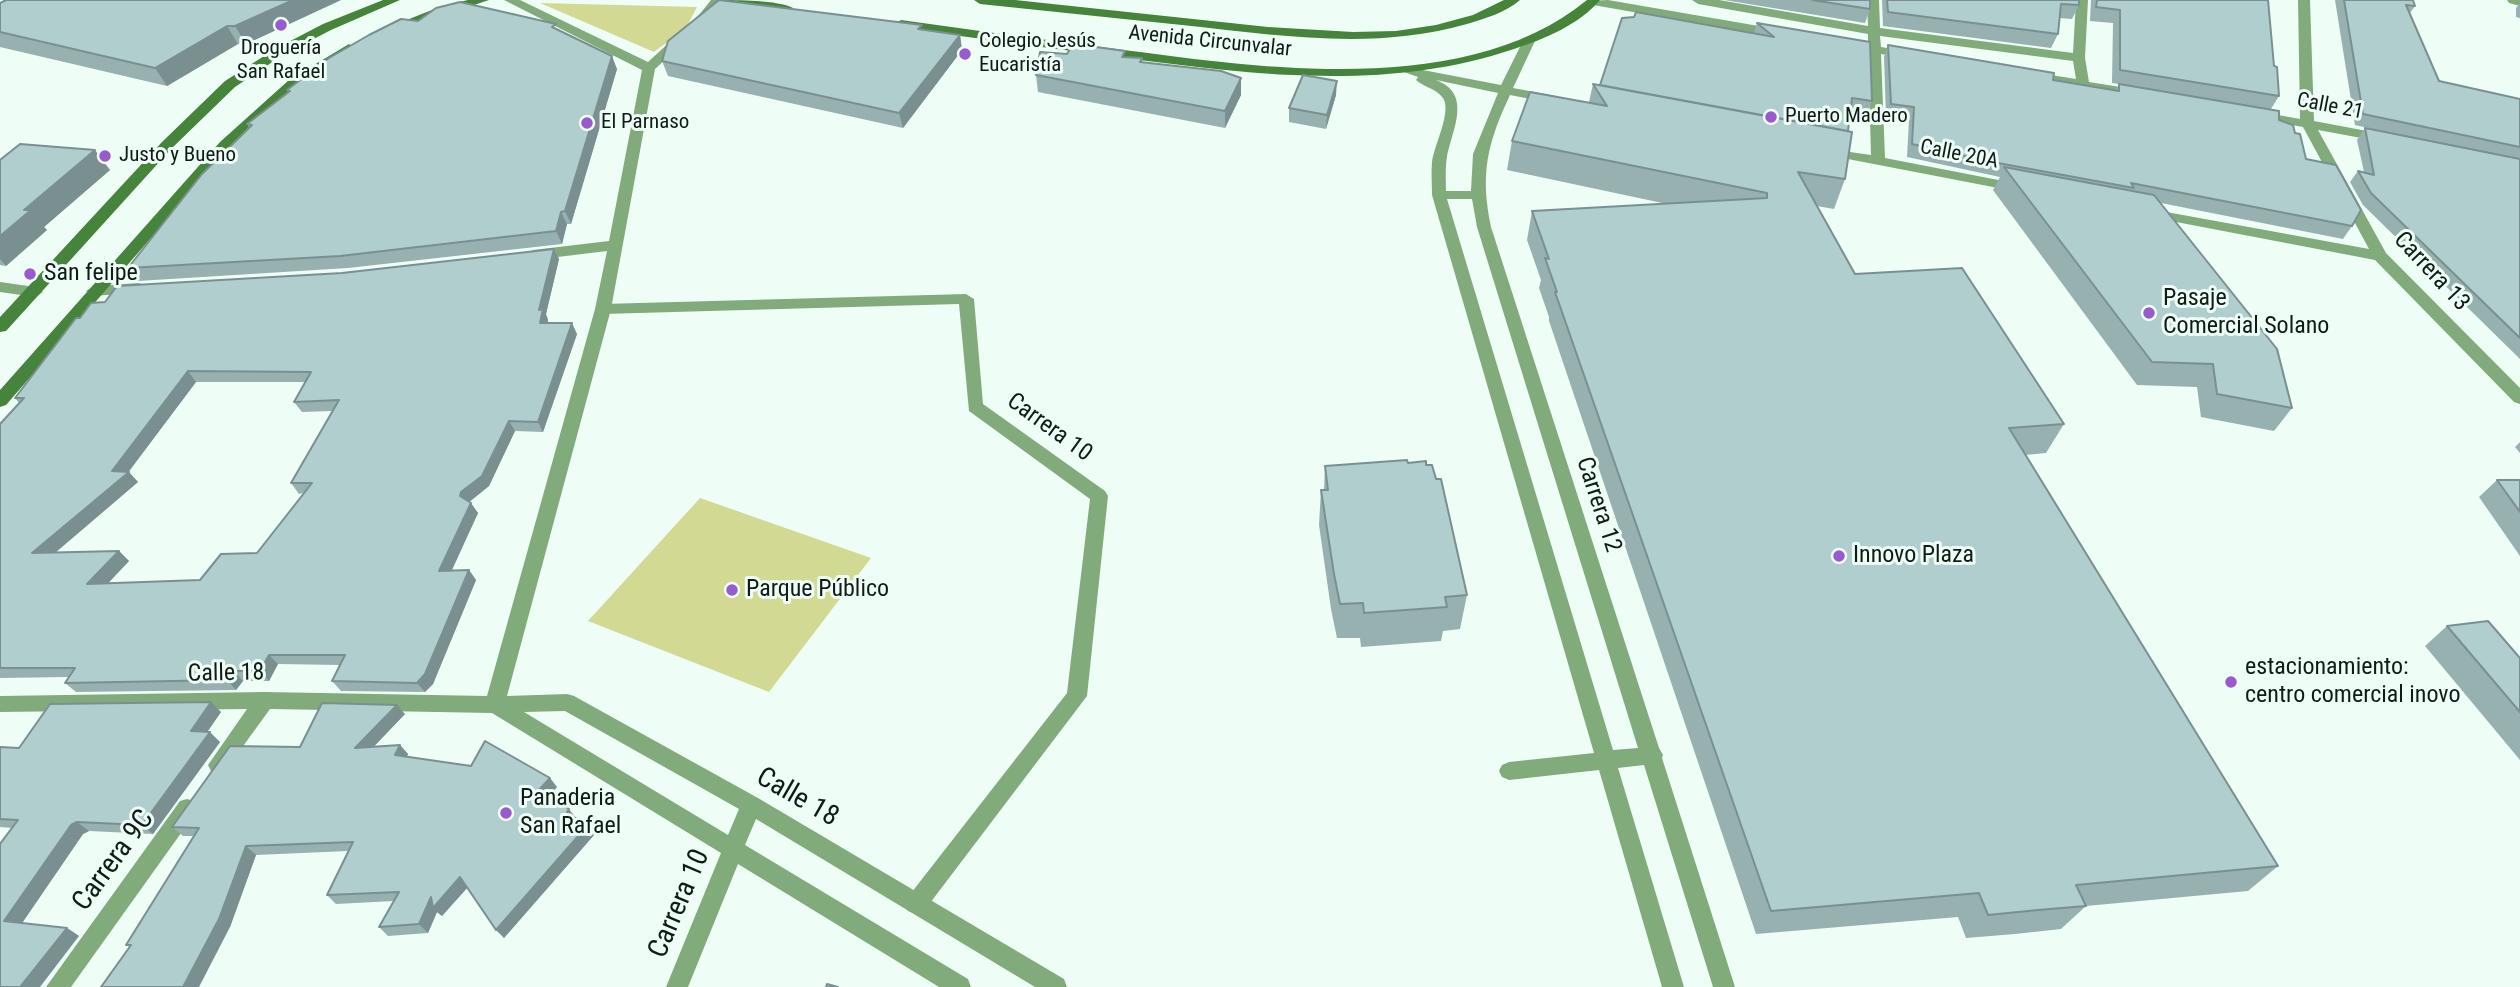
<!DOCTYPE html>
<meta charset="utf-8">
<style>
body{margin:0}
canvas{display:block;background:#eefef7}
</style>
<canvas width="2520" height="987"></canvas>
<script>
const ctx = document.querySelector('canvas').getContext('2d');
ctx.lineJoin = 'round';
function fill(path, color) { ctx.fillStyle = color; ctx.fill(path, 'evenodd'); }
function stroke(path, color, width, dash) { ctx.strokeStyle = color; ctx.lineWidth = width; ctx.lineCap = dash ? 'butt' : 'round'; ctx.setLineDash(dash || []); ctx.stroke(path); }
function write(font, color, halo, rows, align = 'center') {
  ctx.font = font + ' "Roboto Condensed",sans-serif'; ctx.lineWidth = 6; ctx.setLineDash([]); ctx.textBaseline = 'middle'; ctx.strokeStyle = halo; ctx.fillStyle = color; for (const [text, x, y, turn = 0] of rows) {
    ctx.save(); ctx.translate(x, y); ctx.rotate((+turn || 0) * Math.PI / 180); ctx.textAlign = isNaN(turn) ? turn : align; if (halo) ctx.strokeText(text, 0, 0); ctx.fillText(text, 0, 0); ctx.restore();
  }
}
const green = new Path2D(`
 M540 3 697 7 686 28 654 52Z
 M700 498 871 558 769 692 588 621Z`);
const pedestrian = new Path2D(`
 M966 294 974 299 983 404 1105 491 1108 496 1087 696 924 911 916 914 908 911 905 904 908 897 1067 693 1090 499 969 411 959 304 603 314 595 309 603 304Z`);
const minor = new Path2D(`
 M504 0H520L648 62 699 15 711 0H723L707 21 655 69 611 309 507 696 567 694 574 696 758 798 1064 979 1067 987H1035L756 819 745 845 968 979 971 987H939L738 864 688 987H666L721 853 492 713 270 709 225 771 218 774 211 771 208 765 247 709 0 712V696L265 692 487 696 595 309 607 251 533 260 526 255 533 250 609 241 642 70ZM565 711 739 809 728 835 524 712Z
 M1608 0 1776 29 1782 33 1776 37 1593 5 1587 1Z
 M1692 0H1719L1868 26 1867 0H1879L1880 28 2073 53 2076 0H2088L2085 58 2089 82 2139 90 2146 94 2139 98 2032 80 2026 76 2032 72 2076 79 2073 61 1880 36 1881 47 1911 52 1913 55 1907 59 1881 54 1885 158 2019 184 2026 188 2019 192 1827 155 1820 151 1822 148 1871 155 1868 52 1843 45 1849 41 1868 44V34L1698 4Z
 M2298 0H2310L2314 121 2383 134 2390 138 2383 142 2318 130 2386 253 2520 388V404L2514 402 2375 260 2150 217 2143 213 2150 209 2369 249 2303 127 2256 119 2249 115 2256 111 2300 119Z
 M2507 0H2520V6L2509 3Z
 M1529 37 1535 41 1513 88 1556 96 1558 99 1551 103 1510 95C1487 144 1480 174 1491 227L1659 748 1663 755 1662 758 1735 987H1713L1644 765 1618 768 1684 987H1662L1599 770 1509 780 1502 777 1499 771 1502 765 1509 762 1594 753 1432 195C1432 184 1431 173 1432 162 1434 145 1452 112 1443 98 1436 88 1423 87 1416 80L1418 77 1401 71 1407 67 1501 85 1523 41ZM1436 80 1498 93 1473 154 1471 191H1446C1446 180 1445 168 1447 157 1452 130 1473 94 1436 80ZM1447 199H1472L1477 227 1638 748 1613 750Z
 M0 282 35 287 43 292 35 297 0 292Z
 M139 283 147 288 144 292 94 296 86 291 94 286Z
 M187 799 194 801 197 808 194 815 71 987H46L180 801Z`);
const secondary = new Path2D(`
 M383 0H400L331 30 283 55 235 87 172 148 6 331 0 332V317L162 142 225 81 275 49 323 24Z
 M468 0H489L394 32 390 33 384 29 442 6Z
 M718 0C737 0 778 0 793 8L787 12 724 4Z
 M974 0H1015L1268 27 1353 32 1396 31 1436 25 1473 15 1504 0H1520C1507 12 1484 19 1467 24 1373 51 1277 35 1182 25 1114 18 1047 11 980 4Z
 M1587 0H1600C1579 25 1544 39 1514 49 1383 93 1250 74 1116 57 1044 47 973 38 901 28L895 24 901 20C973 30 1045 40 1117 49 1260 68 1467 99 1587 0Z
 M349 44 355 48 353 51 299 86 229 148 6 405 0 407V390L220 142 289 80Z`);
const wall = new Path2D(`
 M6 0H341L246 44H238L167 86 0 47V3Z
 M1724 0H1870V9L1865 23Z
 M1882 0H2079V5L2072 19 2059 18 2058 34 2051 48 1883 26Z
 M2091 0H2268L2274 66 2279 96 2271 109 2279 120 2295 133 2306 159 2352 226 2343 239 2161 203 2292 408 2274 431 2201 417 2197 387 2137 385 1993 190 2000 177 1907 157 1909 120 1886 116 1884 57 1888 45 2053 80 2115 91 2119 84 2112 83 2113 23 2090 21Z
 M2335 0H2413L2415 6 2410 13 2439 81 2520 99V359L2363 205 2350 182 2358 171 2364 172 2357 140 2365 128 2417 139 2355 125Z
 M2520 3V18L2516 17V8Z
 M418 21 558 29 617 69 571 224H567L562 244 348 268 138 281 128 268 249 127 247 124 288 92 287 90Z
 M1757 23 1872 101 1867 114 1851 111 1848 131 1845 179 1834 209 1817 206 1855 274 2064 424 2046 453 2025 455 2278 866 2248 891 2086 906 2061 929 2015 934 1966 938 1958 917 1756 934 1549 321V317L1539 288 1541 280 1527 240 1532 211 1667 204 1507 170 1512 141 1589 102 1593 84 1600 85 1754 33Z
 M960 35 962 50 903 128 668 76 662 61Z
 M1067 54 1142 58 1143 62 1241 95 1225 128 1038 92 1036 75Z
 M1336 95 1326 129 1289 122V108Z
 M0 160 110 170 44 227 47 230 6 266 0 265Z
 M554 249 559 259 546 314 548 320V323L577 334 543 432 515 431 489 486 469 502 478 513 451 571 469 570 476 580 433 684 425 692 341 691 332 681 340 665 278 664 269 681H243L236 690 76 692 65 683 68 677 0 678V424L19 403 15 398 80 318 105 302 342 273ZM196 382H305L294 402 302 412 333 411 291 483 299 494 303 493 257 553 200 580 108 583 129 561 119 551 55 553 138 482 128 472Z
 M2520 442V453L2515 447Z
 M1408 463 1426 465 1436 479 1467 595 1460 629 1443 631 1441 641 1361 647 1360 638H1337L1331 609 1319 525 1321 490H1324L1325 466Z
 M2497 480H2520V556L2479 497Z
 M2447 626 2520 658V760L2425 646Z
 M211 702 221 712 207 732 220 742 153 834 89 831 83 834 22 923 67 928 79 936 0 987 12 828 0 827V747L19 748Z
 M405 714 374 746 400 745 408 754 407 756 557 787 549 796 576 818 587 826 594 835 504 938 467 887 442 916 437 912 428 933 388 936 379 927 394 901 336 904 327 895 348 851 256 855 230 927 130 947 126 945 194 836H183L172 827 300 747Z`);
const shadedWall = new Path2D(`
 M293 0H341L246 44 235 26Z
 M227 26 238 44 167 86 155 68Z
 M960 35 962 50 903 128 899 113Z
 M612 56 617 69 571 224 565 211Z
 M1241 78V95L1225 128V111Z
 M1337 81 1336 95 1326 129 1327 115Z
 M95 150 110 170 44 227 47 230 6 266 0 259V236L24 210Z
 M561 212 567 224 562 244 556 231Z
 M554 249 559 259 546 314 548 320 545 334 540 323 539 310Z
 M572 323 577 334 543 432 538 422Z
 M188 371 196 382 127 474 129 472 138 482 43 563 32 553 112 471Z
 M509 421 515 431 489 486 468 503 460 496 461 492Z
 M471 503 478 513 447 581 439 571Z
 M119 551 129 561 98 594 87 584Z
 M469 570 476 580 433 684 425 692 417 683Z
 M269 655 278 664 269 681 260 671Z
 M233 671 243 681 236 690 227 680Z
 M211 702 221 712 201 741 191 731Z
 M397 705 405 714 364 757 355 748Z
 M210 732 220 742 153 834 142 825Z
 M400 745 408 754 404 764 395 755Z
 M550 778 557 787 546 799 539 790Z
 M569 809 576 818 574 821 567 812Z
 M77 822 89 831 83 834 18 929 4 921 71 825Z
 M587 826 594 835 504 938 496 930Z
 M246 846 256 855 230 927 199 987H183Z
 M460 877 469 886 442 916 437 912 428 933 419 924 431 897Z
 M67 928 79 936 40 987H20Z`);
const building = new Path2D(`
 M6 0H293L235 26H227L155 68 0 32V3Z
 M719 0 922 25 918 29 960 35 899 113 662 61 668 41Z
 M1812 0H1870V9Z
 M1887 0H2079V5L2061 4 2058 34 1888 12Z
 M2097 0H2268L2274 66 2277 67 2279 96 2120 70V10L2096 7Z
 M2344 0H2413L2415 6 2406 5 2439 81 2520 99V147L2363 114Z
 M460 2 556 24 552 27 612 56 565 211 561 212 556 231 340 256 128 268 202 174 252 125 247 124 290 91 287 90 329 58 369 35 401 19 418 21 436 8Z
 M1636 12 1774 37 1757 23 1870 42 1872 101 1852 98 1848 131 1600 85 1622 18 1634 17Z
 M1073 44 1125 51 1122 57 1142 58 1140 62 1221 71 1241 78 1225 111 1036 75 1040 52 1067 54Z
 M1888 45 2054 73 2053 80 2119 91V84L2279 111V120L2293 125 2295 133 2300 134 2306 159 2336 165 2361 210 2352 226 2131 183 2134 188 1987 161 1912 144 1914 107 1891 104Z
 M1303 75 1337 81 1327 115 1289 108Z
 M1593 84 1852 132 1845 179 1798 172 1855 274 1962 268 2064 424 2009 428 2278 866 2076 885 2086 906 2038 910 1988 915 1979 893 1771 911 1555 292H1557L1545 258 1549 259 1532 211 1767 198V193L1512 141 1530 92 1607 106Z
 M2365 128 2520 159V338L2371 193 2358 171 2374 175Z
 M20 144 95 150 24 210H31L0 236V160Z
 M2004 167 2154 195 2277 349 2292 408 2217 394 2213 364 2152 362Z
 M554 249 539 310 543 309 540 323H572L538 422 509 421 482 476 461 492 460 496 471 503 439 571 469 570 425 674 417 683 332 681 345 655H269L260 671H233L227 680 65 683 75 668H0V424L24 398H15L76 318H80L91 303 105 302 117 286 342 273ZM188 371 311 372 294 402 339 400 291 483H312L257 553 221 554 200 580 87 584 119 551 32 553 129 472 112 471Z
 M1407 460 1408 463 1426 461V465H1432L1436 479H1441L1467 595 1445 597 1447 607 1364 613 1363 603 1340 604 1334 574 1321 490H1328L1325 466Z
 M2497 480H2520V512Z
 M2488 621 2520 658V712L2447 626Z
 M211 702 191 731 210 732 142 825 77 822 71 825 4 921 67 928 20 987H0V844L18 820 0 819V747L19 748 50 704Z
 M322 703 397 705 355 748 400 745 395 755 471 766 485 741 550 778 539 790 569 809 567 812 587 826 496 930 460 877 433 908 431 897 419 924 379 927 399 892 327 895 353 842 246 846 219 919 183 987H101L131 945H126L199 828 172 827 230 746 300 747Z
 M827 984 838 987H826Z`);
const markers = [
 [281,25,7,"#9959cf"],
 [965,54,7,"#9959cf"],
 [1771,117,7,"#9959cf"],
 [587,123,7,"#9959cf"],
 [105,156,7,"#9959cf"],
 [30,274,7,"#9959cf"],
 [2149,313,7,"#9959cf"],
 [1839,556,7,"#9959cf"],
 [732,590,7,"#9959cf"],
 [2231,682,7,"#9959cf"],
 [506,813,7,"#9959cf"]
];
const farPoinames = [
 ["Colegio Jesús",979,42],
 ["Eucaristía",979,66],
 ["Droguería",281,49,"center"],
 ["San Rafael",281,73,"center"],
 ["Puerto Madero",1785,117],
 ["El Parnaso",601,123],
 ["Justo y Bueno",119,156]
];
const farStreetnames = [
 ["Avenida Circunvalar",1210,42,6],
 ["Calle 21",2330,107,11],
 ["Calle 20A",1959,155,11]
];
const streetNames = [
 ["Carrera 13",2431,272,47],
 ["Carrera 10",1049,428,36],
 ["Carrera 12",1598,505,72],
 ["Calle 18",226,674,-1]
];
const poiNames = [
 ["San felipe",44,274],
 ["Pasaje",2163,299],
 ["Comercial Solano",2163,327],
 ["Innovo Plaza",1853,556],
 ["Parque Público",746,590],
 ["estacionamiento:",2245,668],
 ["centro comercial inovo",2245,696],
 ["Panaderia",520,799],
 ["San Rafael",520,827]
];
const nearStreetnames = [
 ["Calle 18",797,798,30],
 ["Carrera 9C",114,861,-54],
 ["Carrera 10",680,904,-67]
];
fill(green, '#d1d993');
fill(pedestrian, '#82ab7c');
fill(minor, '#82ab7c');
fill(secondary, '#46843c');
fill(wall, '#96b1b0');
fill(shadedWall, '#7a9090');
fill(building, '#afcecd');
stroke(building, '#7a9090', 2);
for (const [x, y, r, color] of markers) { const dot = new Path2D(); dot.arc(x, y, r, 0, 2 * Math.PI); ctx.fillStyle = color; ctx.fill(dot); stroke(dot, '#eefef7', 2.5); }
write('21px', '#101a16', '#eefef7', farPoinames, 'left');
write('21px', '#101a16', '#eefef7', farStreetnames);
write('24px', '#101a16', '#eefef7', streetNames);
write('24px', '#101a16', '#eefef7', poiNames, 'left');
write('28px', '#101a16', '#eefef7', nearStreetnames);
</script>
